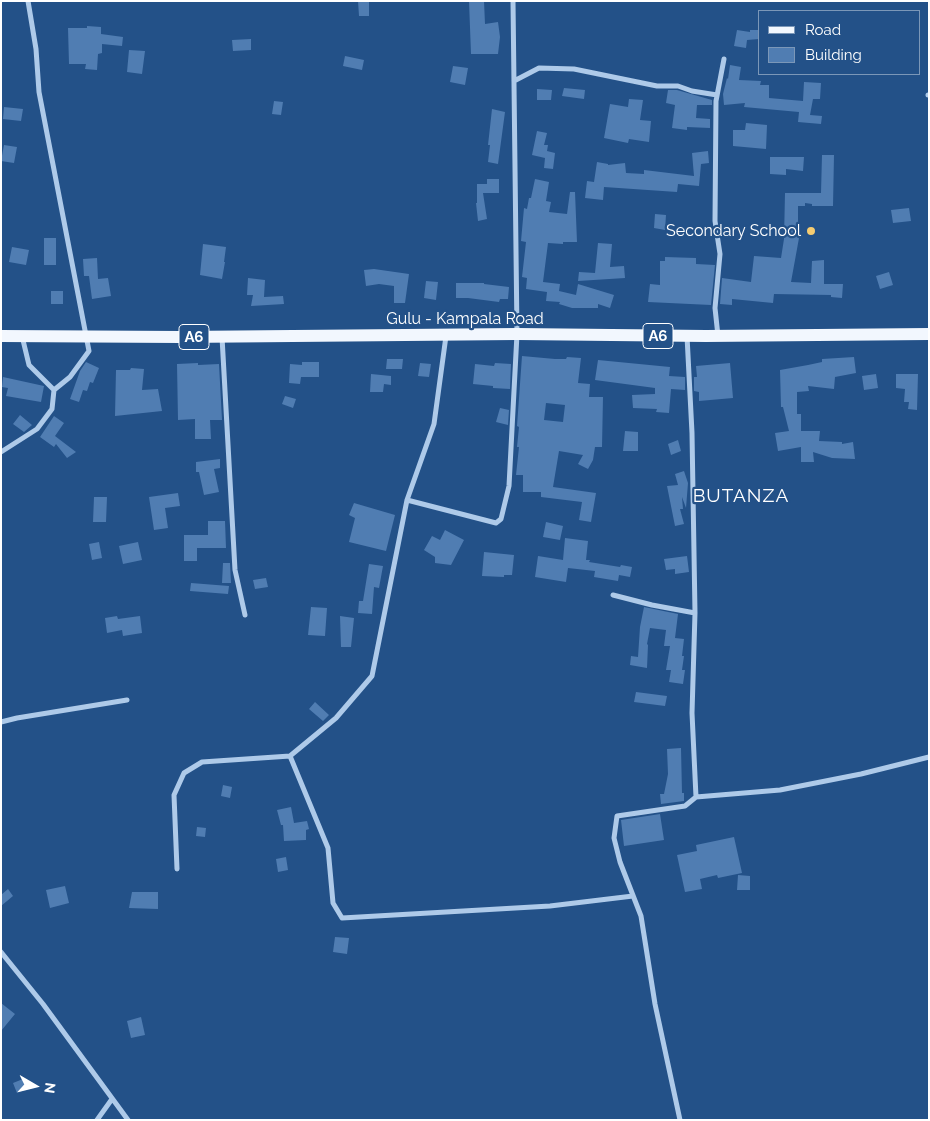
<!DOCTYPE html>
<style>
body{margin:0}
#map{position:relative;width:930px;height:1121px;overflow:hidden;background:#235188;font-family:Raleway,sans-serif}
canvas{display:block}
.frame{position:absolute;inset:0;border:2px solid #fff;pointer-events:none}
.legend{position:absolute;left:758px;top:10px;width:162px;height:65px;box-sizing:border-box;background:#235188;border:1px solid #7b97b8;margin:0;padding:6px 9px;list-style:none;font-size:15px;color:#fff}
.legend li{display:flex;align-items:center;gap:10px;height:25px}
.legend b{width:25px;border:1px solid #7b97b8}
.north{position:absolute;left:10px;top:1061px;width:50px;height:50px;-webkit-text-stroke:4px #235188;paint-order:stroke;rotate:98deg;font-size:14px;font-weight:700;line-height:20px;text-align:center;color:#fff}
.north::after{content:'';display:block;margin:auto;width:18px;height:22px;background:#fff;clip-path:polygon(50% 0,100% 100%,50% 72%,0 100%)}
</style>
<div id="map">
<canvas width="930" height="1121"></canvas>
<div class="frame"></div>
<ul class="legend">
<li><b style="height:6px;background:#f2f7fe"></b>Road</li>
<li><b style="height:14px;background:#507db2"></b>Building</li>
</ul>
<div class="north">N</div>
</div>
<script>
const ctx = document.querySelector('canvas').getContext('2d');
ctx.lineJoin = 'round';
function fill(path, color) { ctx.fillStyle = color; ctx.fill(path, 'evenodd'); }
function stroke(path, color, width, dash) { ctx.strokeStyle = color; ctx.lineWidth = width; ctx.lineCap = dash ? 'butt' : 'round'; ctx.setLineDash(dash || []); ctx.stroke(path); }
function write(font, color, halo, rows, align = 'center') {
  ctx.font = font + ' Raleway,sans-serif'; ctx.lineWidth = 4.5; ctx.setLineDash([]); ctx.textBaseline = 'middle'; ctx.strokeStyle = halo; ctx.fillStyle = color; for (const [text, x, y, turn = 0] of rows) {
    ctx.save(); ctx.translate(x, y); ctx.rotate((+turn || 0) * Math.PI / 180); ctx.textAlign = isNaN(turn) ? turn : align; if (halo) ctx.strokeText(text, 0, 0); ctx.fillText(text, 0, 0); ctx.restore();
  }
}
const building = new Path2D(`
 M358 1H369V16H359Z
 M469 1H484L485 24 498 22 500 37 498 54H471Z
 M87 26 101 27V34L123 37 122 46 102 44V53L98 54 97 70 85 69 86 64H69L68 28H87Z
 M737 30 750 32V30H759V39L747 40 746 48 734 46Z
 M251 39V50L233 51 232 40Z
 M129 50 145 51 142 74 127 72Z
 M345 56 364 60 362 70 343 66Z
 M730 65 741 67 739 80 761 81 760 85H769V98L803 101 804 82 821 83 820 99H813L810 115 822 116 821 124 798 122 799 112 744 107 745 103 724 105 723 94 727 78 728 79Z
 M453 66 468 68 465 85 450 82Z
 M564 88 585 90 584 99 562 96Z
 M537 89 552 90 551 100H537Z
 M668 90H677L712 100V105H697L696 118 710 119V128L687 127V130L672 128 675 105 666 103Z
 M629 99 643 100 640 120 651 121 649 142 629 139 628 143 604 138 610 104 628 107Z
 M274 101 283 102 281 115 272 114Z
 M4 107 23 109 21 121 3 119Z
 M492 109 505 112 498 164 488 162 490 145H488Z
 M746 123 767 125 766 149 733 146V130H745Z
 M537 131 547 133 544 145H548L547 151 555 153 553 169 544 168 545 158 532 155Z
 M4 145 17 147 14 163 1 161Z
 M708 151 709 163 701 164 699 186 678 184 677 192 604 187 603 200 585 198 587 181 594 182 597 162 608 164V165L625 163 626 173 644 174V170L694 176 692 153Z
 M822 155H834L833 206H812V204L805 203V206H798V237L799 238 791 282 811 283 812 261 824 260V284H843L842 298 831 297V295L774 294 773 303 732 299V305L720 304 722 278 751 282 754 256 781 258 784 239 785 193H821Z
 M770 157H804L803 171 786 169V175L770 174Z
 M487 179H499V193H483L487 219 478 221 476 203H477V184H487Z
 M535 179 549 182 546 201 551 202 549 212 567 214 570 192H575L577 242H563V244L548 243 543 282 560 284 559 291 576 295 578 284 614 295 610 308 598 304V308H572L559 304 560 302 546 301 547 292 526 289 527 278 522 277 526 242 521 241 524 208 527 209 529 198H531Z
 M909 208 911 221 893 223 891 210Z
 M655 214 666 215 665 230 654 228Z
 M44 238H56V265H44Z
 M598 243 612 244 610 267 624 266 625 278 578 281 579 272 595 273Z
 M203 244 226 247 224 262H225L222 279 200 275Z
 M12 247 29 250 26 265 9 262Z
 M665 257 696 258V264L715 265 711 305 648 302 650 284 660 285V261H665Z
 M97 258 98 279 108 278 111 296 92 299 89 276H84L83 259Z
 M374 269 409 274 405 303H394V286L379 284 366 286 364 270Z
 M889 272 893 285 880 289 876 276Z
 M248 278 265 280 264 297 283 296 284 304 251 306 253 295H247Z
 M426 281 438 282 436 300 424 298Z
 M456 283H484V284L509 287 508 299H500L499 302 468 298H456Z
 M51 291H63V304H51Z
 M522 356 555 359H566L567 357 581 358 578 383 590 384 589 397H603L602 447H595L593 460 588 469 578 464 583 455 559 451 553 487 596 493 591 522 579 520 582 502 541 497V492H523V475H516L519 447H517L519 427 517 426ZM546 403 565 405 563 422 544 420Z
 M854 357 856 373 835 377 834 389 808 386 809 391 797 392V414H801V431H820L819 441 842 442V444L853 442 855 459 832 458 813 452 814 462H801V447L778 451 775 433 789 431 783 407H781L780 370 808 365 822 362V359Z
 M387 359H403L402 369H386Z
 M598 360 670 367 669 376 685 377V390L671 389 669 413 656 412 657 409 633 408 632 395 655 394V388L595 380Z
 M86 362 99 368 93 383 90 382 87 391 83 390 79 402 70 399 80 371Z
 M302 362H319V377H301L300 384 289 383 290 364 302 365Z
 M198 363V365L219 364 222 420H210L211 439H195V419L178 420 177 364Z
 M420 363 431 364 429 377 418 376Z
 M495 363 511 364 510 389 493 388V386L473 384 475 364 494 366Z
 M730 363 733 398 699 401V392L694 391V377H697L696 366Z
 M131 368 144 369 142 390 158 389 162 411 115 416 116 370H130Z
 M371 374 391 376V385L384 384 383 392H370Z
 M876 374 878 388 864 390 862 376Z
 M896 374H918L917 410 908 409 909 402H904L905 389 896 388Z
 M3 377 44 386 41 402 6 396 8 388 2 387Z
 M285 396 296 399 293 408 282 404Z
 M500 408 509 410 508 425 496 422Z
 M20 415 32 425 24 432 13 424Z
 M54 416 64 423 55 436 76 452 67 458 56 444 54 447 40 437Z
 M625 431 638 432V451H623Z
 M678 440 681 451 671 455 668 444Z
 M220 459V468L214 469 219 492 204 495 199 472H196V462Z
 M684 471 688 483 686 508 682 497 683 509H680L684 524 675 526 667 486 678 485 675 474Z
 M178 493 180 506 165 508 168 528 154 530 149 497Z
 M94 497H107L106 522H93Z
 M354 503 395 515 386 551 349 542 355 518 349 515Z
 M208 521H225L226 548H197V561H184V535H208Z
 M546 522 563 526 560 540 543 537Z
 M445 530 464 540 451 565 435 563V557L424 550 432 536 440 540Z
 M565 538 588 541 586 560H590L589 562 620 567 621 565 632 567 630 577 619 575 618 581 594 577 595 571 568 568 566 582 535 577 538 556 563 560Z
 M99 542 102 558 92 560 89 544Z
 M138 542 142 560 123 564 119 546Z
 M484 552 514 555 512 575H504V577L482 576Z
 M687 556 689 572 675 574V569L666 570 664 559Z
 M223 563H230L231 583H222Z
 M369 564 383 566 379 588 374 587 372 614 358 613 359 601H363Z
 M266 578 268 587 255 589 253 580Z
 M191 583 229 586 228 594 190 591Z
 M311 607 327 608 325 636 308 635Z
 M644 607 678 614 675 638 684 639 682 656H684L682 670H685L683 684 669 682 671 670H666L670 646H664L666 630 650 628 647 644 648 645 647 668 630 665 631 656 638 657 640 627Z
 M117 616 118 619 140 616 142 633 123 636 122 630 107 633 105 618Z
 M340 616 354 618 351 647H341Z
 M636 692 667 696 665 706 634 702Z
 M315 702 329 715 323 721 309 709Z
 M681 748 682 793H684V801L661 804 660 794H664L668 774 667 749Z
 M223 785 232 787 230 798 221 796Z
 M291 807 294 823 307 821 309 829 306 830V840L284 841 283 825H281L277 810Z
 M660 814 664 840 624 846 621 820Z
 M197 827 206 828 205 837 196 836Z
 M734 837 742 873 718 878 717 875 700 879 702 889 685 892 677 855 697 851 696 845Z
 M286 857 288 870 278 872 276 859Z
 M738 875 750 876V890H737Z
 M65 886 69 903 50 908 46 890Z
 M8 889 13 896 1 906V895Z
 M132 892H158V909L129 908Z
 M335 937 349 938 347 954 333 952Z
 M1 1003 15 1014 1 1031Z
 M141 1017 145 1035 131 1038 127 1021Z
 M23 1079 27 1088 17 1093 13 1083Z`);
const street = new Path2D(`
 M514 81 539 68 574 69 657 86H678L692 91 717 95
 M928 95H929
 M22 336 29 365 54 390
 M687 336 692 433 695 613 692 713 696 797
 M718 336 715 308 720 254 715 221 716 101 724 59
 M222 337 235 570 245 615
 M1 452 37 429 52 409 54 390 70 377 89 351 39 92 36 49 28 1
 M407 500 496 523 501 519 509 486 517 334 513 1
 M613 595 652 605 695 613
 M1 722 17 718 127 700
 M290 756 328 848 333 903 342 918 550 906 633 896
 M177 869 174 795 184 773 202 762 290 756 336 718 372 676 407 500 434 424 446 336
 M1 952 43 1004 128 1120
 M97 1120 112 1099
 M680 1120 655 1004 641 916 620 862 614 838 617 816 685 806 696 797 780 790 861 774 929 757`);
const primary = new Path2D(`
 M1 336 181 337 517 334 706 336 929 334`);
const markers = [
 [811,231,5,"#f5cc71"]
];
const shields = [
 [658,336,30],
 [194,337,30]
];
const shieldNames = [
 ["A6",658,336],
 ["A6",194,337]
];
const poiNames = [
 ["Secondary School",801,231]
];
const streetNames = [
 ["Gulu - Kampala Road",465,319]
];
const quarterNames = [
 ["BUTANZA",741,496]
];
fill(building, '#507db2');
stroke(street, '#aecae9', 5);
stroke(primary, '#f2f7fe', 12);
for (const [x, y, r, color] of markers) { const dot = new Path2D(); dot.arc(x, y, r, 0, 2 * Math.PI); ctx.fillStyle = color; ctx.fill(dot); stroke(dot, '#235188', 2); }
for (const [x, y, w] of shields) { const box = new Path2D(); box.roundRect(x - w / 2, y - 12.5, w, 25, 4); ctx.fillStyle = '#235188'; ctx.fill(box); stroke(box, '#fff', 1); }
write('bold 15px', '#fff', null, shieldNames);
write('16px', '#fff', '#235188', poiNames, 'right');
write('16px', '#fff', '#235188', streetNames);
ctx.letterSpacing = '1px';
write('19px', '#fff', '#235188', quarterNames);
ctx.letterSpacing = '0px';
</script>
